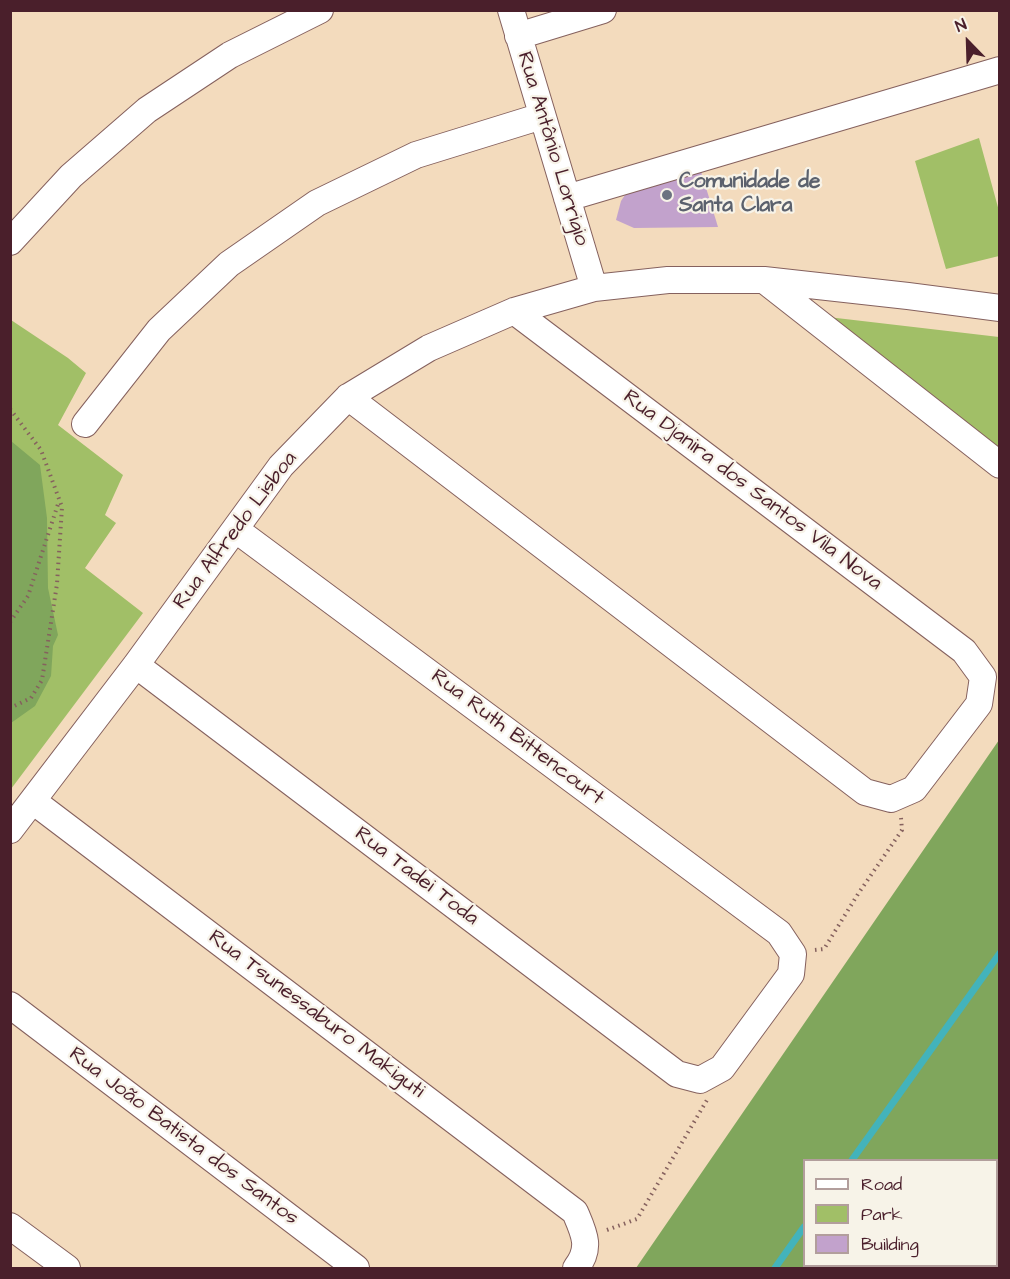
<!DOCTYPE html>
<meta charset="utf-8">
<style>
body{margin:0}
#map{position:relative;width:1010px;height:1279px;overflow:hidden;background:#f3dbbd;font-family:"Architects Daughter",sans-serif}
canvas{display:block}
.frame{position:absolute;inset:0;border:12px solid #4a1f2b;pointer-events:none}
.legend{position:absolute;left:803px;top:1159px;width:195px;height:108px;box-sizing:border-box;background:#f7f3e8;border:2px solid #b29e9c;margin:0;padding:8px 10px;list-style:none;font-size:18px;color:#4a1f2b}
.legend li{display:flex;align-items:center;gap:12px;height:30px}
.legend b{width:30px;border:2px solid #b29e9c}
.north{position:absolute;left:938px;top:12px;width:60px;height:60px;-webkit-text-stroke:4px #f7f3e8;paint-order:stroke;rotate:337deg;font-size:16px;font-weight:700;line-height:24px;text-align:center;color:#4a1f2b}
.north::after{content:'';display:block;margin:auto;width:21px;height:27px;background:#4a1f2b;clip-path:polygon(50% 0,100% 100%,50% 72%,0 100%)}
</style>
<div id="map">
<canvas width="1010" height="1279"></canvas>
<div class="frame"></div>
<ul class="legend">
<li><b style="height:8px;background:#fff"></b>Road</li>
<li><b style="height:16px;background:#a1bf67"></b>Park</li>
<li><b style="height:16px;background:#c2a2cc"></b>Building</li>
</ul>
<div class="north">N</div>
</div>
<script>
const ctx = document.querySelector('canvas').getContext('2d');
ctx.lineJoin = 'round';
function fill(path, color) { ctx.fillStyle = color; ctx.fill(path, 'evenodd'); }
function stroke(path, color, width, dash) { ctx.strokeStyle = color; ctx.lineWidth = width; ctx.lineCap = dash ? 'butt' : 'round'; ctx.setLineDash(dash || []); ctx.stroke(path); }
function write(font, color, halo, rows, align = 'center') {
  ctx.font = font + ' "Architects Daughter",sans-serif'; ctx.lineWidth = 4.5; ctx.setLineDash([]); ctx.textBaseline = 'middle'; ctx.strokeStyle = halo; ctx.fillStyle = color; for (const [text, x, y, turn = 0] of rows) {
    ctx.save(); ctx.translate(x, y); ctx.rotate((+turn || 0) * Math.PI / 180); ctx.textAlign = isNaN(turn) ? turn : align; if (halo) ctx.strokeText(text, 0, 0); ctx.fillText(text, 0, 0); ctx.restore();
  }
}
const green = new Path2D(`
 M979 138 999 211V256L946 269 915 161Z
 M828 317 999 337V450Z
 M11 320 68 358 86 373 58 425 123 475 105 515 116 523 85 568 143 613 11 789Z`);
const forest = new Path2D(`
 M11 441 40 465 47 518 48 588 58 635 53 646 51 676 35 706 11 723Z
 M999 740V1177L997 1181 996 1160H804V1266H927L925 1268H636Z`);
const stream = new Path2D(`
 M852 1160 1000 953
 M775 1268 804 1227`);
const building = new Path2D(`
 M700 168 718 227 634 228 616 220 621 201 629 189Z`);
const path = new Path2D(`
 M10 409 41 450 62 507 57 584 42 680 31 698 10 708
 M10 622 28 596 59 501
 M815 950 824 949 858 894 902 830 901 818
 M996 1218 1000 1214
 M607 1230 637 1219 707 1100
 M955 1268 958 1266`);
const minor = new Path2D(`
 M511 10 594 288
 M518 36 603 10
 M567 198 1000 70
 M10 242 71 176 147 110 230 55 320 10
 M764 280 1000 465
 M348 397 865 792 891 799 914 789 979 704 983 677 964 651 514 311
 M85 424 159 330 229 264 317 203 416 155 542 116
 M136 665 677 1074 700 1080 722 1068 791 974 793 954 779 933 235 529
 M33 801 575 1212C584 1233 592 1248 576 1268
 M10 830 136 665 281 466 348 397 429 348 514 311 594 288 668 280H764L908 296 1000 308
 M10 1005 356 1268
 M10 1226 67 1268`);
const markers = [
 [667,195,6,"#6b7280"]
];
const streetNames = [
 ["Rua Antônio Lorrigio",552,149,73],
 ["Rua Djanira dos Santos Vila Nova",752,491,37],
 ["Rua Alfredo Lisboa",236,531,-53],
 ["Rua Ruth Bittencourt",517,738,37],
 ["Rua Tadei Toda",416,877,37],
 ["Rua Tsunessaburo Makiguti",316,1015,37],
 ["Rua João Batista dos Santos",183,1137,37]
];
const worshipNames = [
 ["Comunidade de",679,183],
 ["Santa Clara",679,207]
];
fill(green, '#a1bf67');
fill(forest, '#80a65c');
stroke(stream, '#43b3bb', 7);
fill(building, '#c2a2cc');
stroke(minor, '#85615e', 28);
stroke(path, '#85615e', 4, [1.5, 4.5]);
stroke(minor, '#fff', 26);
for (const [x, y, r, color] of markers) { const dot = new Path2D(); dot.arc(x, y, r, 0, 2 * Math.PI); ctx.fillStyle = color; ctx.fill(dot); stroke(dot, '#f7f3e8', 2); }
write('21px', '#4a1f2b', '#f7f3e8', streetNames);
write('bold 21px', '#5b616d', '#f7f3e8', worshipNames, 'left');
</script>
